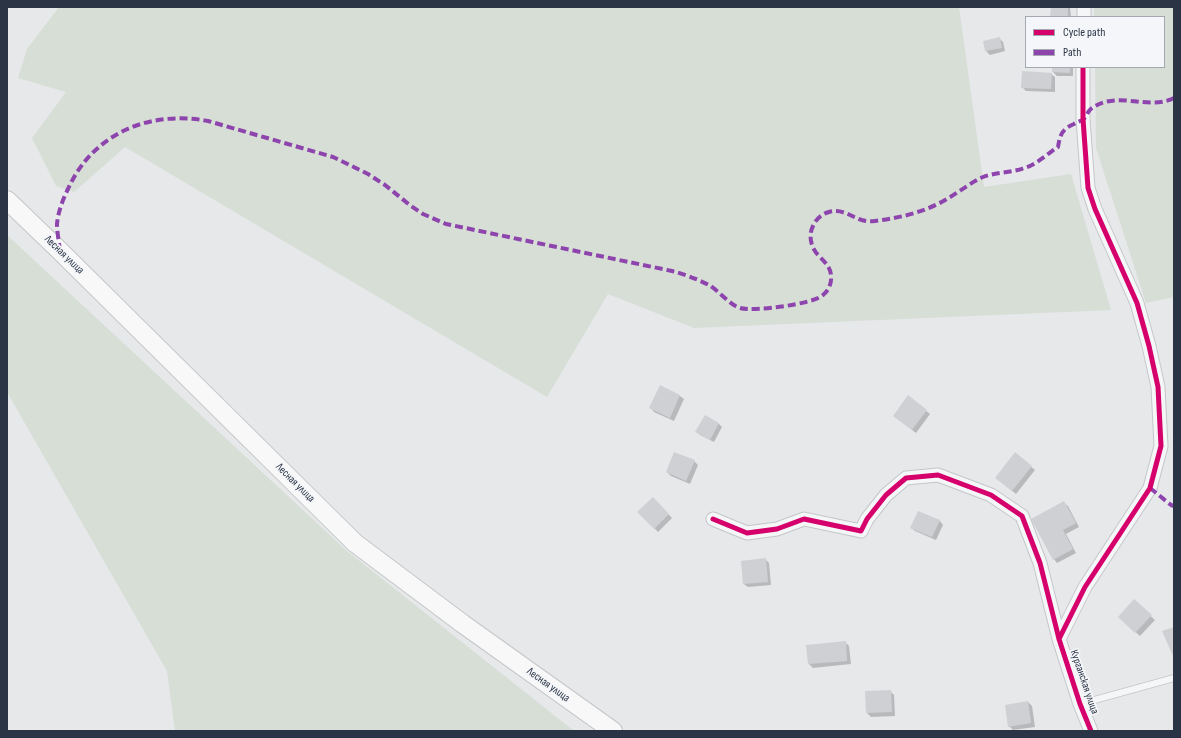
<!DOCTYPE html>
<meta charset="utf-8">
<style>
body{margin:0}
#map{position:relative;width:1181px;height:738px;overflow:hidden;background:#e6e8ea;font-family:"Sofia Sans Condensed",sans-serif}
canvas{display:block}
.frame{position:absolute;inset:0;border:8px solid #2b3445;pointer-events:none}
.legend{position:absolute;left:1025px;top:16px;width:140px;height:52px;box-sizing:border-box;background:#f4f6f9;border:1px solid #a4a8b1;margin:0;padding:5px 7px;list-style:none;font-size:12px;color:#2b3445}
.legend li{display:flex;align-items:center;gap:8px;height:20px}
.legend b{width:20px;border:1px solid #a4a8b1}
</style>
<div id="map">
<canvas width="1181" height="738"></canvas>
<div class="frame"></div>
<ul class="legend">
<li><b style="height:5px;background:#d6006c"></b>Cycle path</li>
<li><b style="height:5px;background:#8e44ad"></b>Path</li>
</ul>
</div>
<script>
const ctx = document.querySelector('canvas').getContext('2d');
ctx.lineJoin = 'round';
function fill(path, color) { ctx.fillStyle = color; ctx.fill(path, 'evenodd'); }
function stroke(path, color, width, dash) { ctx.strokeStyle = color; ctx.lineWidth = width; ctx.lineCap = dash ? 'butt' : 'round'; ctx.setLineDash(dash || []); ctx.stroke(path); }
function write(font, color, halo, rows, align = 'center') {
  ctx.font = font + ' "Sofia Sans Condensed",sans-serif'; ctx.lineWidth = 3.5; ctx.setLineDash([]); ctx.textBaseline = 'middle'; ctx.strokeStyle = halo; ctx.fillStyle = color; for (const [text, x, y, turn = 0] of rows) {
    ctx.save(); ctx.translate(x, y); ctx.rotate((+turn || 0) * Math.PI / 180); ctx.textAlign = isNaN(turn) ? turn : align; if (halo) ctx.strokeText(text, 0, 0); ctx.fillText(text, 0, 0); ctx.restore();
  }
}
const green = new Path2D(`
 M59 7H959L984 187 1071 174 1111 310 694 328 608 294 547 397 125 147 74 192 56 186 32 138 66 92 18 78 27 49Z
 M1094 7H1174V297L1146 303 1096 148 1095 67H1164V17H1094Z
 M7 235 347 551 574 731H175L167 671 7 392Z`);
const shadow = new Path2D(`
 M1052 7H1070L1071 17H1051Z
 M999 38 1003 42 1005 51 990 55 986 51Z
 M1054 67H1073V76H1057L1053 72Z
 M1051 74 1055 77V92L1026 91 1022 87Z
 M661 387 680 396 684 399 674 421 654 412 651 408Z
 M908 397 930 414 916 433 898 419Z
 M718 423 722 427 714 442 700 435 697 431Z
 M1015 454 1035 470 1016 494 1000 481Z
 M694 461 698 465 690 484 671 476 667 472Z
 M653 498 672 518 658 532 639 512Z
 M1064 503 1068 506 1079 527 1066 534 1076 553 1057 563 1054 559Z
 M919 512 940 521 943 525 936 540 915 531 911 528Z
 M765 559 769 563 771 585 748 587 744 584Z
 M1134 601 1155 620 1140 636 1123 621Z
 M845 642 849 646 851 664 813 668 809 664 807 646Z
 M890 691 894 695 895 716 871 717 867 713Z
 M1028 702 1032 706 1035 727 1013 730 1009 726Z`);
const building = new Path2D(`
 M1051 7H1068V17H1050Z
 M1000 37 1002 48 985 51 983 41Z
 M1052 67H1070V73L1052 72Z
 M1022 71 1052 73 1051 89 1021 88Z
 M660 385 680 395 670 418 649 408Z
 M908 395 927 410 912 430 893 416Z
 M705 415 719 423 710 440 695 432Z
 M674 452 695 460 686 481 666 472Z
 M1015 452 1032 466 1012 491 995 478Z
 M653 497 669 514 654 529 637 512Z
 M1064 501 1076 523 1063 530 1073 549 1053 560 1031 519Z
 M918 511 940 520 932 537 910 528Z
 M766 558 768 582 743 584 741 561Z
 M1134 599 1152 615 1135 633 1118 617Z
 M1174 627V655L1173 656 1162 631Z
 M846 641 847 661 808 664 806 645Z
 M891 690 892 712 866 713 865 691Z
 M1028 701 1031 723 1008 727 1005 705Z`);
const lane = new Path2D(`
 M1080 704 1174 678`);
const street = new Path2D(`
 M1084 17V7
 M713 519 747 533 777 529 804 519 861 531 867 519 886 495 906 478 938 475 991 495 1022 516 1040 563 1059 639 1080 704 1091 731
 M1059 639 1085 587 1150 488 1161 446 1158 387 1149 346 1137 303 1095 209 1088 188 1083 119V67`);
const secondary = new Path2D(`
 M7 200 60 251 355 543 463 624 613 731`);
const quiet = new Path2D(`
 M60 251C59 242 57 232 57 224 58 212 63 199 68 189 93 133 150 110 208 121L333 157 368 174 385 185 411 206 423 214 446 224 672 271C684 274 697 279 709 285 719 291 730 305 740 308 753 312 814 304 823 295 832 288 834 274 827 265 825 262 822 259 819 256 811 248 808 236 813 226 816 219 822 214 829 212 847 207 856 224 875 221 900 218 925 212 947 199 959 192 970 183 983 177 996 172 1011 173 1024 168 1036 165 1047 154 1058 147 1060 135 1062 129 1074 124 1077 122 1080 121 1083 120 1087 116 1088 110 1092 108 1118 90 1148 111 1174 98
 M1150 488 1171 505 1174 506`);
const cycleway = new Path2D(`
 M713 519 747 533 777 529 804 519 861 531 867 519 886 495 906 478 938 475 991 495 1022 516 1040 563 1059 639 1080 704 1091 731
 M1059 639 1085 587 1150 488 1161 446 1158 387 1149 346 1137 303 1095 209 1088 188 1083 119V67`);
const streetNames = [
 ["Лесная улица",64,255,44],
 ["Лесная улица",295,483,45],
 ["Курганская улица",1084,682,71],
 ["Лесная улица",548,685,36]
];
fill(green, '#d6ded6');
fill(shadow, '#0003');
fill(building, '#ced0d3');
stroke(lane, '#c4c6c8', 8);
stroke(street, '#c4c6c8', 15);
stroke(secondary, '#c4c6c8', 20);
stroke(lane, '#f5f6f7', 6);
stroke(street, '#f5f6f7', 13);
stroke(secondary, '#f8f8f8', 18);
stroke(quiet, '#8e44ad', 4, [8, 4]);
stroke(cycleway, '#d6006c', 5);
write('11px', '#2b3445', '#f4f6f9', streetNames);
</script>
